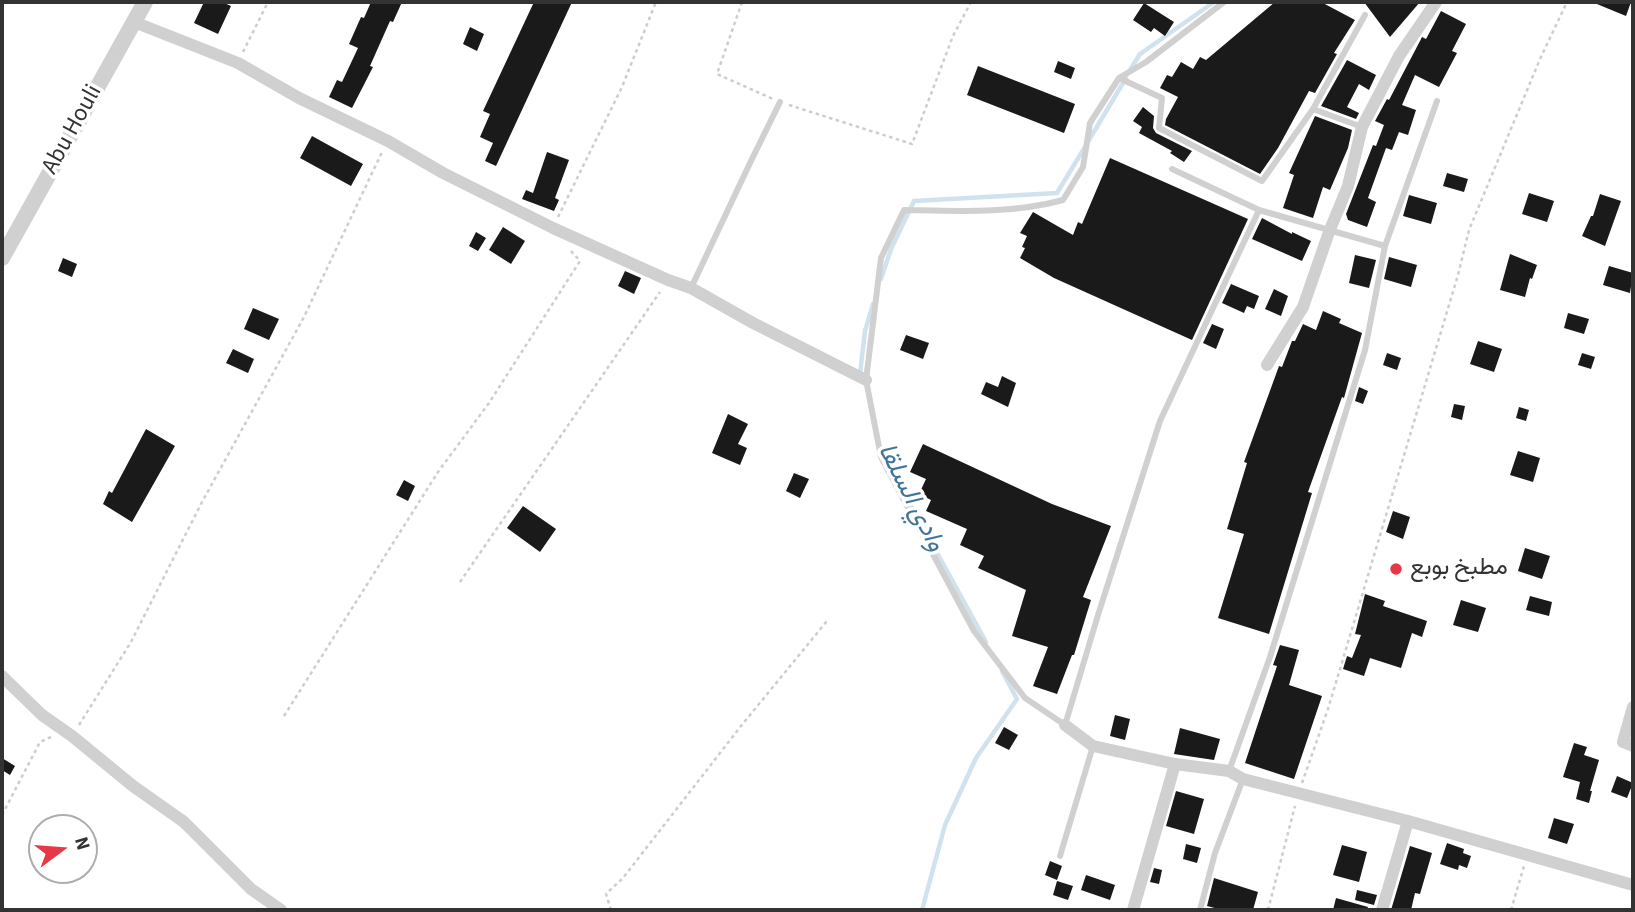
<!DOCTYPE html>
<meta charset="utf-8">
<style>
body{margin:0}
#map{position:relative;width:1635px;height:912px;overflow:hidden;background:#fff;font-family:"Source Sans 3",sans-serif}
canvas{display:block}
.frame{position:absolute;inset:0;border:4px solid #333;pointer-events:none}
.north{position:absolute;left:28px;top:814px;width:70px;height:70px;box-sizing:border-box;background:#fff;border:2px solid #adadad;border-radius:50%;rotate:74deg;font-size:19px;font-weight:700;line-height:28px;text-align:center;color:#333}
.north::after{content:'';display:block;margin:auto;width:24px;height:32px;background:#e63946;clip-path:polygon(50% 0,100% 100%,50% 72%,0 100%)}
</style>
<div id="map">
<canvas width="1635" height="912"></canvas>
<div class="frame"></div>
<div class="north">N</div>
</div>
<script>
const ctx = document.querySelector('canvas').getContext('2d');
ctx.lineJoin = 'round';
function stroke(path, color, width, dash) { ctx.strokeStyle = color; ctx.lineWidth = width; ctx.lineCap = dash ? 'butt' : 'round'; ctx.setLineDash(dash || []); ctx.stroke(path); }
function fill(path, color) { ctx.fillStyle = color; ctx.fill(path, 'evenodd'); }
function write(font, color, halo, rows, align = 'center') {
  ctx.font = font + ' "Source Sans 3",Vazirmatn,sans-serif'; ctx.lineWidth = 7; ctx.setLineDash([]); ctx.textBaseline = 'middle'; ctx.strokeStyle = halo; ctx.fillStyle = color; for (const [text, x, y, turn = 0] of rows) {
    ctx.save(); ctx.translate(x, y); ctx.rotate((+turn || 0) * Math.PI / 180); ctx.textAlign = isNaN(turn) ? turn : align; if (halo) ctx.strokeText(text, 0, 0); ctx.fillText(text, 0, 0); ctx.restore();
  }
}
const stream = new Path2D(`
 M1130 70 1140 54 1214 2
 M1089 140 1126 78
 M881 279 891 249 914 201 1057 193 1085 147
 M860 374 865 331 873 304
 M891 469 986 642
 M922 910 945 825 976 758 1017 699 1002 671`);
const building = new Path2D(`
 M204 2H222L231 6 218 34 194 23Z
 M371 2H402L393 22 390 21 370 66 373 67 352 108 329 97 337 80 342 82 358 48 349 44 361 17 364 18Z
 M534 2H572L496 166 485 161 493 143 480 137 490 114 483 111Z
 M1275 2H1321L1355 20 1334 53 1337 54 1315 93 1309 91 1278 148 1260 174 1165 125 1166 119 1178 97 1160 88 1167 75 1172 77 1181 62 1193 69 1200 57 1206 60Z
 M1364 2H1420L1390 37Z
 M1592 2H1631L1626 16Z
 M1144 3 1174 22 1165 36 1154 28 1151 32 1133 20Z
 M1441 11 1466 24 1452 51 1457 53 1439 87 1415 75 1402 105 1416 110 1408 135 1399 132 1392 150 1386 148 1368 198 1376 202 1367 227 1348 220 1346 214 1373 145 1376 146 1384 125 1375 121 1387 99 1389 100 1420 41 1422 37 1426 39Z
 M470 27 484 34 477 51 463 44Z
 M1347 60 1376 75 1369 90 1359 84 1347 107 1359 113 1356 119 1321 106Z
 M1058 61 1075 68 1071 79 1054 72Z
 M978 66 1075 104 1064 133 967 95Z
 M1143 107 1154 116 1153 128 1156 133 1192 151 1184 162 1170 153 1172 151 1139 133 1142 127 1133 121Z
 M1315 116 1352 130 1348 148 1330 190 1323 187 1313 218 1283 208 1294 175 1289 173Z
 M312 136 363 164 351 186 300 158Z
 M547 152 569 160 555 198 559 200 554 211 522 199 526 190 533 193Z
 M1110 158 1248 219 1192 340 1054 278 1020 258 1025 248 1022 247 1027 236 1020 233 1033 212 1073 235 1078 222 1082 224Z
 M1447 173 1468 179 1464 192 1443 186Z
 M1529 193 1554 201 1547 222 1522 214Z
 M1600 194 1621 201 1605 246 1582 236 1591 216H1593Z
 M1409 195 1437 203 1431 224 1403 216Z
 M1262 218 1292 234V232L1311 241 1302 261 1252 239Z
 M503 227 525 241 511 264 489 250Z
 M476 232 486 238 478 251 469 246Z
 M1510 254 1537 265 1532 279 1530 278 1525 297 1500 290Z
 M1355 255 1376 260 1369 288 1349 283Z
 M1389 257 1417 265 1411 287 1384 279Z
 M63 258 77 264 72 277 58 271Z
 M1609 266 1633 273 1630 293 1603 285Z
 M625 271 641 278 634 294 618 286Z
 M1231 284 1259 296 1254 309 1247 306 1244 313 1222 303Z
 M1274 289 1288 296 1281 316 1265 309Z
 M253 308 279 319 269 340 244 329Z
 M1323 311 1341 319 1339 323 1362 333 1344 398 1342 397 1308 492 1312 493 1269 634 1218 618 1244 534 1227 529 1247 463 1244 462 1279 366 1282 367 1292 341H1295L1303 324 1316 330Z
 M1568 313 1589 319 1584 334 1564 328Z
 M1212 324 1224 329 1216 349 1203 343Z
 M906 335 929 343 923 359 900 350Z
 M1478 341 1502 349 1494 372 1470 364Z
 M233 349 254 359 248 373 226 363Z
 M1387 353 1401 358 1397 370 1383 365Z
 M1582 353 1595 357 1591 369 1578 365Z
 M1002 376 1016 383 1008 407 981 394 986 382 998 387Z
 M1359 387 1368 391 1363 404 1355 401Z
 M1454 404 1465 406 1462 420 1451 417Z
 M1519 407 1529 410 1526 421 1516 418Z
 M728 414 748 424 738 444 747 448 740 465 712 453Z
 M146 429 175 446 132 522 103 504 109 491 112 493Z
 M923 444 1052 504 1111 526 1083 597 1091 600 1074 655H1072L1057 694 1033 686 1048 647 1012 636 1026 590 978 568 984 556 960 545 967 529 926 511 931 500 919 494 926 479 910 472Z
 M1518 451 1540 458 1533 482 1510 475Z
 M794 473 809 479 800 498 786 491Z
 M404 480 415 486 408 501 396 495Z
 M523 506 556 529 540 552 507 528Z
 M1393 511 1410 517 1403 539 1386 532Z
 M1525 548 1550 556 1542 579 1518 571Z
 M1365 594 1385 601 1383 606 1427 621 1422 637 1412 633 1401 668 1370 658 1364 676 1343 669 1347 656 1352 658 1361 635 1355 634Z
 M1530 596 1552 602 1549 616 1526 610Z
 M1461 600 1486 608 1478 632 1453 625Z
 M1280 645 1299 650 1289 685 1322 696 1294 779 1245 763 1277 666 1273 665Z
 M1115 715 1130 719 1125 740 1110 736Z
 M1004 727 1018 735 1009 750 995 743Z
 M1180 728 1220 739 1214 760 1174 754Z
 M1574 743 1587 747 1584 755 1599 760 1590 791H1592L1589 803 1576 799 1580 782 1563 777Z
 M2 758 15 766 10 775 2 770Z
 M1617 776 1633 783 1627 798 1611 792Z
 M1176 791 1204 799 1194 834 1166 826Z
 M1554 818 1574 824 1567 844 1548 838Z
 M1447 843 1464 849 1463 853 1471 856 1467 868 1459 865 1458 870 1440 864Z
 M1186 844 1201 848 1197 863 1183 859Z
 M1342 845 1367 852 1359 882 1333 875Z
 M1410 846 1432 853 1420 894 1415 893 1411 910H1391Z
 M1050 861 1062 866 1057 880 1045 875Z
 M1154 868 1162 870 1159 884 1150 882Z
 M1086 875 1115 885 1110 900 1081 890Z
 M1214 878 1258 892 1253 910H1222L1207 906Z
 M1057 881 1073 886 1068 900 1053 895Z
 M1357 890 1377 895 1374 905 1355 900Z
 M1336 898 1368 907 1367 910H1333Z`);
const path = new Path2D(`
 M742 2 717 74 773 99
 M243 52 268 2
 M789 105 912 144 953 36 971 2
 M558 217 622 87 656 2
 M460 582 660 292
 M284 716 438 472 489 403 580 261 571 251
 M79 725 131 642 202 502 304 317 382 152
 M1302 783 1328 709 1458 275 1469 230 1540 59 1567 2
 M2 815 40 742 51 737
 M611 910 606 894 623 878 741 726 827 621
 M1268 910 1295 806
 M1511 910 1524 866`);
const service = new Path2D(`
 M1224 2 1146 62 1119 78 1090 123 1083 167 1063 200C1012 214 957 211 904 210L881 258 866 380 881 457 974 631 1025 698 1065 725 1098 615 1160 421 1259 210
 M1119 78 1162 98 1159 128 1262 181 1313 109 1365 15
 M1313 109 1362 127
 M1172 169 1259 210 1385 246
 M691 288 750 163 780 102
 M1229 771 1270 657 1365 350 1385 246 1437 101
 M1060 856 1093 746
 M1200 910 1215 853 1243 779`);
const minor = new Path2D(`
 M134 22 238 63 299 98 388 141 443 173 553 228 668 280 691 288 753 323 866 380
 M1267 365 1303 307 1329 232 1348 186 1362 127 1399 56 1436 2
 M2 676 42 715 72 736 133 786 184 822 251 889 281 910
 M1633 707 1623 742 1633 746
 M1065 725 1093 746 1175 764 1229 771 1243 779 1408 821 1633 885
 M1133 910 1175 764
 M1382 910 1408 821`);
const tertiary = new Path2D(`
 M2 258 145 2`);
const markers = [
 [1396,569,7,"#e63946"]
];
const streetNames = [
 ["Abu Houli",73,130,-61]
];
const poiNames = [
 ["مطبخ بوبع",1410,569]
];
const waterNames = [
 ["وادي السلقا",910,498,63]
];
stroke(stream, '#cfe2ee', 4.5);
fill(building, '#1a1a1a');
stroke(path, '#cdcdcd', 2.5, [3.5, 3.5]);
stroke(service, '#d0d0d0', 6);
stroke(minor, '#d0d0d0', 12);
stroke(tertiary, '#d0d0d0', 16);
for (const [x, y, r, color] of markers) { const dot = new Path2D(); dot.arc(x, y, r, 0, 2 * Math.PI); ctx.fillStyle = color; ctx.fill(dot); stroke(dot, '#fff', 2.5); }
write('24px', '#333', '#fff', streetNames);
write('24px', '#333', '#fff', poiNames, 'left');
write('italic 26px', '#3f7597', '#fff', waterNames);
</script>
